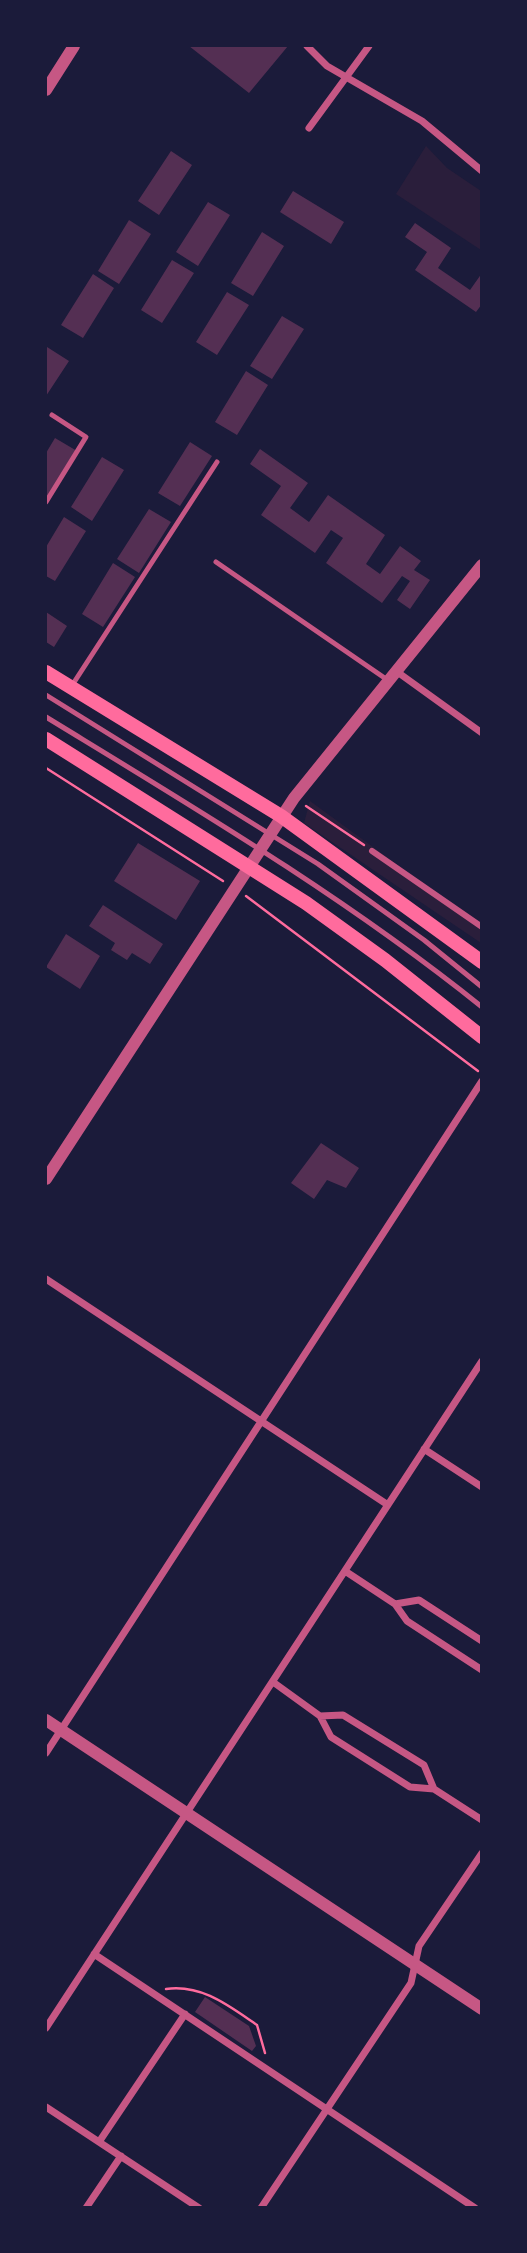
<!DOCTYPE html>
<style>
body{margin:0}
#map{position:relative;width:527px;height:2253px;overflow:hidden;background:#1b1b3a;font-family:"Roboto Serif",serif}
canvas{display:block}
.frame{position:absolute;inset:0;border:47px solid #1b1b3a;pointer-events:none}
</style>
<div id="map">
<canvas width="527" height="2253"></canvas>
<div class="frame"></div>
</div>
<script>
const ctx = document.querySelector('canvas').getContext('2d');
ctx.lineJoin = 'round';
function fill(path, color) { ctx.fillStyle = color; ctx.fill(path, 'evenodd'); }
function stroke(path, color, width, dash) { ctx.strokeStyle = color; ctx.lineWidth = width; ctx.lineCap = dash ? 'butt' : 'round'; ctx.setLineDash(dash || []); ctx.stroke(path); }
const green = new Path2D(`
 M426 146 447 168 481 191V250L396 194Z
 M310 801 481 926V943L304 823Z`);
const building = new Path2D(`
 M189 46H288L249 93Z
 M171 151 192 165 159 215 138 201Z
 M293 191 344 222 331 244 280 212Z
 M208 202 230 215 198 266 176 252Z
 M129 220 151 234 119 284 98 271Z
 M415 223 451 248 438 268 470 290 482 273V304L476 312 415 270 427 252 405 237Z
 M262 232 284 246 253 296 231 283Z
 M172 260 194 273 162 323 141 310Z
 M93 274 114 288 83 338 61 325Z
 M227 292 249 305 217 355 196 342Z
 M282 316 304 329 272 379 250 366Z
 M47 347 69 361 46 396V349Z
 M246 371 268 385 237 435 215 422Z
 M55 438 77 451 46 501V453Z
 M190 442 212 456 180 506 158 493Z
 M260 449 308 483 290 508 309 522 328 495 385 535 366 564 380 574 400 546 421 561 414 570 430 580 410 609 397 600 410 581 402 576 382 603 326 563 343 538 331 530 315 553 261 515 281 486 250 464Z
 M102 457 124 470 92 521 71 507Z
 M149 509 171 522 139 573 117 559Z
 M64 517 86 531 55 581 46 576V547Z
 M113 563 135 577 103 627 82 614Z
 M46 612 67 626 54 647 46 642Z
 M138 843 200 881 176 920 114 881Z
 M103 905 163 944 150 964 132 953 127 960 111 950 115 943 89 926Z
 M66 934 100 956 80 989 46 967Z
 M321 1143 359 1168 346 1188 327 1180 314 1199 291 1183Z
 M205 1997 249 2026 256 2046 252 2051 195 2012Z`);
const path = new Path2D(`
 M46 768 223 881
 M306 806 364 845
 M246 896 478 1071
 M166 1989C202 1984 229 2006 257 2025L265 2053`);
const service = new Path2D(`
 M46 502 86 437 52 415
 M216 562 389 681
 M71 687 217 462
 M46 695 318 864 424 940 482 987
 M46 717C195 808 345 897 482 1007`);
const pedestrian = new Path2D(`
 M372 851 482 927`);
const minor = new Path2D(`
 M307 46 327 66 422 121 482 171
 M309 128 369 46
 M396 671 482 733
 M46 1279 388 1505
 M424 1449 482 1487
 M345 1571 395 1604 419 1600 482 1641
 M395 1604 407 1621 482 1670
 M273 1682 320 1716 343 1715 424 1765 434 1789
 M320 1716 331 1737 410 1787 434 1789 482 1820
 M46 1753 482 1081
 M94 1954 475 2208
 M46 2028 482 1361
 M46 2107 199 2208
 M99 2142 185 2014
 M86 2208 121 2156
 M261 2208 411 1983 419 1946 482 1853`);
const tertiary = new Path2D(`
 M46 90 74 46
 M46 1179 294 798 482 565
 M46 1720 482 2009`);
const secondary = new Path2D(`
 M46 672 281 816 482 962
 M46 739 306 903 385 960 482 1037`);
fill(green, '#2a1e3b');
fill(building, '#542f53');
stroke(path, '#ff6b9d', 2.5);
stroke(service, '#c65784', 5);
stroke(pedestrian, '#c65784', 6);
stroke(minor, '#c65784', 7);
stroke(tertiary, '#c65784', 12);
stroke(secondary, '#ff6b9d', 14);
</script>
